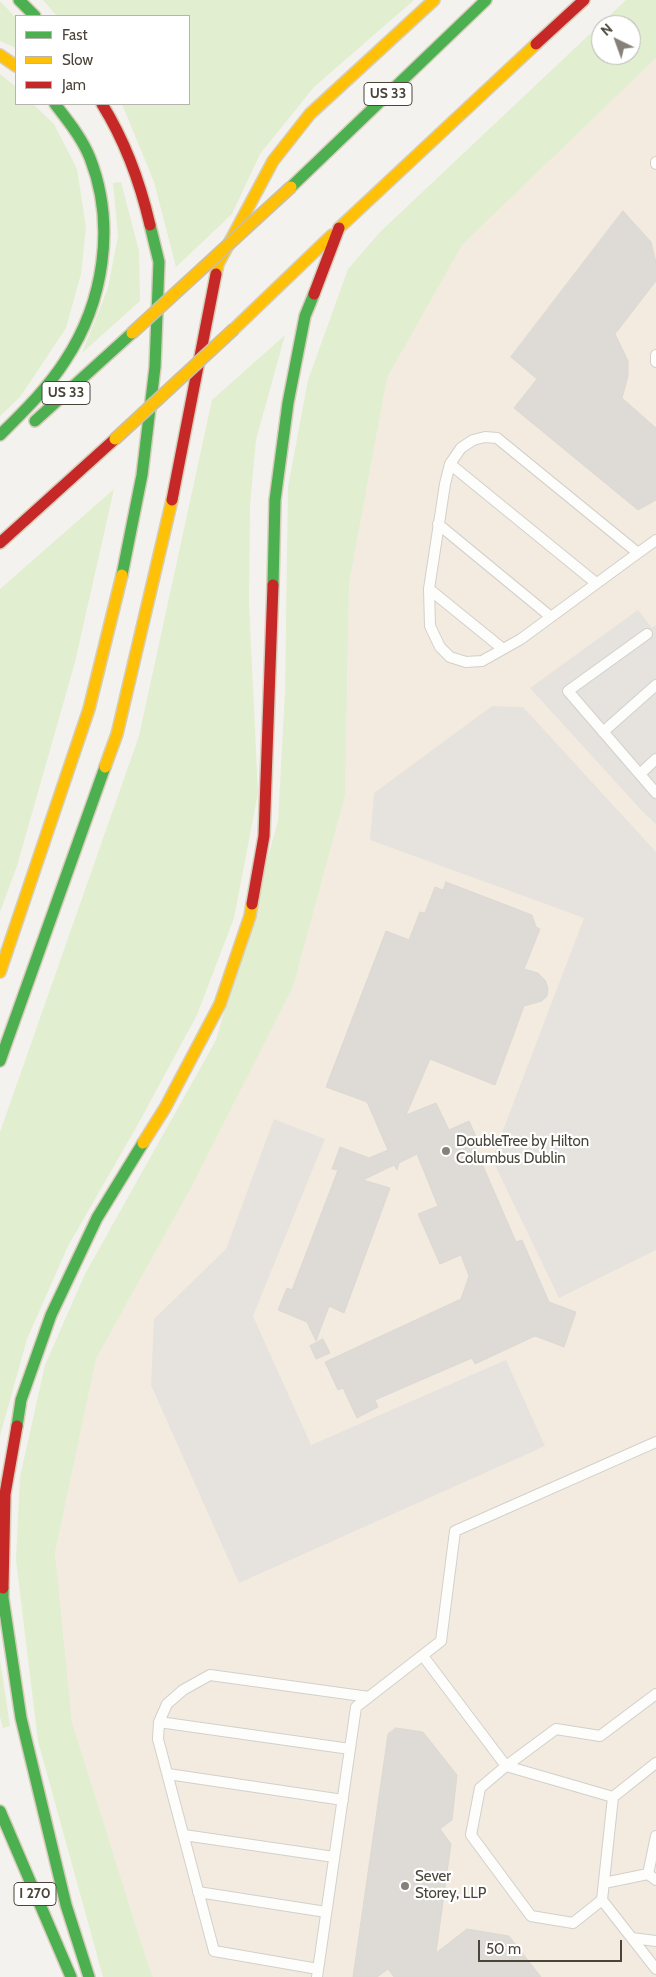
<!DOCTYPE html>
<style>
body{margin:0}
#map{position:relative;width:656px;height:1977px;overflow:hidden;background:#f4f2ee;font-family:Cabin,sans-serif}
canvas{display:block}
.legend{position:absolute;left:15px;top:15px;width:175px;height:90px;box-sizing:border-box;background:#fff;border:1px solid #b7b4b0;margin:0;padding:6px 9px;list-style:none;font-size:15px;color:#4b4439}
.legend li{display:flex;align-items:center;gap:10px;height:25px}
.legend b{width:25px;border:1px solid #b7b4b0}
.north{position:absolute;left:591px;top:15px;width:50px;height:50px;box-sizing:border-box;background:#fff;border:1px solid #b7b4b0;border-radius:50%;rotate:318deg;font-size:14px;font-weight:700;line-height:20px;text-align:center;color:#4b4439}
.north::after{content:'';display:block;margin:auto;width:18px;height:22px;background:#868178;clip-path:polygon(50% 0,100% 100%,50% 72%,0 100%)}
.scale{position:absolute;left:478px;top:1940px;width:144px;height:22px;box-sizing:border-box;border:2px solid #4b4439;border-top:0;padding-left:6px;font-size:15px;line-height:18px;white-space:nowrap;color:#4b4439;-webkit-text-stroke:4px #fff;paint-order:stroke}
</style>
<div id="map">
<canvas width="656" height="1977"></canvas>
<ul class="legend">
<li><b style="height:6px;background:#4caf50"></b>Fast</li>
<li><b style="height:6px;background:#ffc107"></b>Slow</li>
<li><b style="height:6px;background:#c62828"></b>Jam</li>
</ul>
<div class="north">N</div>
<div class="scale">50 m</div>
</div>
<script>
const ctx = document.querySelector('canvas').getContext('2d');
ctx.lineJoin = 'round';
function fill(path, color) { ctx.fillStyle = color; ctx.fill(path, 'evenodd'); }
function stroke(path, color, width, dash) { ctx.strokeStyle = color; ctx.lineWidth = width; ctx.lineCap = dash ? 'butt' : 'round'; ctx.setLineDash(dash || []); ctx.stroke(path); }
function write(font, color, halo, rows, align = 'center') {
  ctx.font = font + ' Cabin,sans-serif'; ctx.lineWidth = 4.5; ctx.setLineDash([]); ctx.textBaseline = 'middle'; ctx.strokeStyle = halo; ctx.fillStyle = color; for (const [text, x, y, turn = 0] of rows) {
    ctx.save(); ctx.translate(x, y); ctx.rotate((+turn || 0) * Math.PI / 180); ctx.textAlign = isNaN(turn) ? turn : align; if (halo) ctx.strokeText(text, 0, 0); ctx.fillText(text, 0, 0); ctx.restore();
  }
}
const commercial = new Path2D(`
 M656 58V1977H153L144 1952 72 1722 55 1553 96 1359 193 1184 293 987 345 796 349 584 387 378 462 245Z`);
const green = new Path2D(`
 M43 0H414L314 87 260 154 232 214 176 267 154 182 122 104H189V16H57Z
 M626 0H656V58L462 245 387 378 349 584 345 796 293 987 193 1184 96 1359 55 1553 72 1722 144 1952 153 1977H103L38 1741 16 1560 20 1477 45 1365 85 1274 216 1040 278 821 285 693 288 487 308 380 348 269 380 232ZM601 25H631V55H601Z
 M0 1 16 18V48L0 41Z
 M0 74 16 87V104H33L54 124 77 169 86 227 81 274 66 328 20 397 0 416Z
 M121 182 139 251 140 301 82 353 108 288 118 236 113 183Z
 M285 335 256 440 250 505 249 603 258 793 234 918 197 1015 137 1126 68 1246 27 1339 0 1436V1132L139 736 212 400Z
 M114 489 75 662 17 866 0 912V589Z
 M0 1660 10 1726 3 1728 0 1717Z`);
const parking = new Path2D(`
 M638 610 652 628 656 625V824L642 811 530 688Z
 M492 706 523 707 656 852V1250L559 1298 492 1159 584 918 370 840 374 793Z
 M274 1119 325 1139 253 1316 311 1445 506 1360 545 1446 239 1583 151 1385 154 1319 226 1249Z`);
const building = new Path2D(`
 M623 211 651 242 656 262V281L615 334 628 361V376L622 398 656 428V500L638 510 514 408 537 379 511 357Z
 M446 882 532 915 536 927 540 929 524 969 538 973 545 980 548 988 547 996 542 1001 524 1006 495 1085 430 1059 406 1115 436 1103 449 1130 469 1121 479 1143 474 1145 516 1242 522 1240 549 1302 576 1312 564 1347 535 1336 475 1364 472 1358 375 1400 378 1407 357 1418 343 1388 338 1390 325 1362 461 1299 469 1276 461 1255 440 1264 418 1214 438 1206 417 1154 399 1163 397 1170 394 1165 363 1180 390 1188 344 1313 329 1306 316 1341 307 1322 278 1310 287 1288 292 1290 338 1170 332 1169 340 1147 369 1158 388 1150 367 1102 326 1087 386 931 409 940 420 912 425 913 435 887 443 890Z
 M323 1339 330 1353 316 1359 310 1346Z
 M396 1728 423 1732 457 1775 452 1820 440 1829 451 1844 436 1953 467 1929 509 1936 541 1977H394L388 1969 377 1977H353L388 1734Z`);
const lane = new Path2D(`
 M656 162V164
 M656 355V362
 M450 464 596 583
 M438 524 551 617
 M638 553 497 438 485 437 473 440 461 448 450 464 445 484 429 589 430 626 440 647 450 657 466 662 482 661 521 639 638 553 656 540
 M429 589 503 649
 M647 634 568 691 656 793
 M603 732 656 685
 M640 774 656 759
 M423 1656 506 1766 613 1797 602 1900 656 1969
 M159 1722 350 1749
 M168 1774 343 1800
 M613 1797 656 1763
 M184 1835 334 1857
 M648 1874 656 1880
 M604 1883 648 1874 656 1836
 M198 1892 326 1912
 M602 1900 573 1923 531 1916 471 1835 480 1788 506 1766 556 1729 600 1736 656 1694
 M632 1938 656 1941
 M318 1969 214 1951 158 1739 159 1722 167 1704 183 1690 210 1675 369 1697
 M317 1977 356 1707 441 1641 455 1531 656 1442`);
const fast = new Path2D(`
 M19 0 35 16
 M291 187 486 0
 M35 421 132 333
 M0 435C23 412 47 389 65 361 104 302 116 225 90 158 82 138 68 121 55 104
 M122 575 142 475 155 367 159 262 150 225
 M273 585 275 500 288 403 305 316 314 294
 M0 1061 105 767
 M17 1426 21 1400 51 1315 97 1218 143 1143
 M3 1588V1598L21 1718 66 1905 89 1977
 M0 1811 71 1977`);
const slow = new Path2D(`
 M0 55 16 66
 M339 228 536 44
 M216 274 218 264 273 161 310 114 434 0
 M234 329 332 235
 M105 767 117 734 172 500
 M0 972 89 709 122 575
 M143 1143 165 1108 220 1004 250 916 252 904`);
const jam = new Path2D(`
 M536 44 584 0
 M102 104C125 141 140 182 150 225
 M314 294 339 228
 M172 500 216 274
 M0 543 115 439
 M252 904 264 836 273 585
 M3 1588 5 1494 17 1426`);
const slowBridge = new Path2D(`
 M132 333 291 187
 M115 439 234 329`);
const markers = [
 [446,1151,5,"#868178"],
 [405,1886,5,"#868178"]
];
const shields = [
 [388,94,48],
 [66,393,48],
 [35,1894,42]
];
const shieldNames = [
 ["US 33",388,94],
 ["US 33",66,393],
 ["I 270",35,1894]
];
const poiNames = [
 ["DoubleTree by Hilton",456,1142],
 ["Columbus Dublin",456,1159],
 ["Sever",415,1877],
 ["Storey, LLP",415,1894]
];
fill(commercial, '#f3ebdf');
fill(green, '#e1eecf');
fill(parking, '#e6e3df');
fill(building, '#dedbd6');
stroke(building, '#dcd9d4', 1);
stroke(lane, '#d2d0cb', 12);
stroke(fast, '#d6cebb', 14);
stroke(slow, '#d6cebb', 14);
stroke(jam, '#d6cebb', 14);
stroke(lane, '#fdfdfc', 10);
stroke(fast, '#4caf50', 11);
stroke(slow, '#ffc107', 11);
stroke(jam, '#c62828', 11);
stroke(slowBridge, '#ccbfa9', 14, []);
stroke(slowBridge, '#ffc107', 11);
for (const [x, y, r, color] of markers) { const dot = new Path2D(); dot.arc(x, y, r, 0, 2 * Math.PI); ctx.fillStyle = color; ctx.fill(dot); stroke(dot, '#fff', 2); }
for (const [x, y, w] of shields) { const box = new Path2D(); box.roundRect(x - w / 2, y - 11.5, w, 23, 4); ctx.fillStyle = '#fff'; ctx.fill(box); stroke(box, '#4b4439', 1); }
write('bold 14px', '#4b4439', null, shieldNames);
write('15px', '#4b4439', '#fff', poiNames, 'left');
</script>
